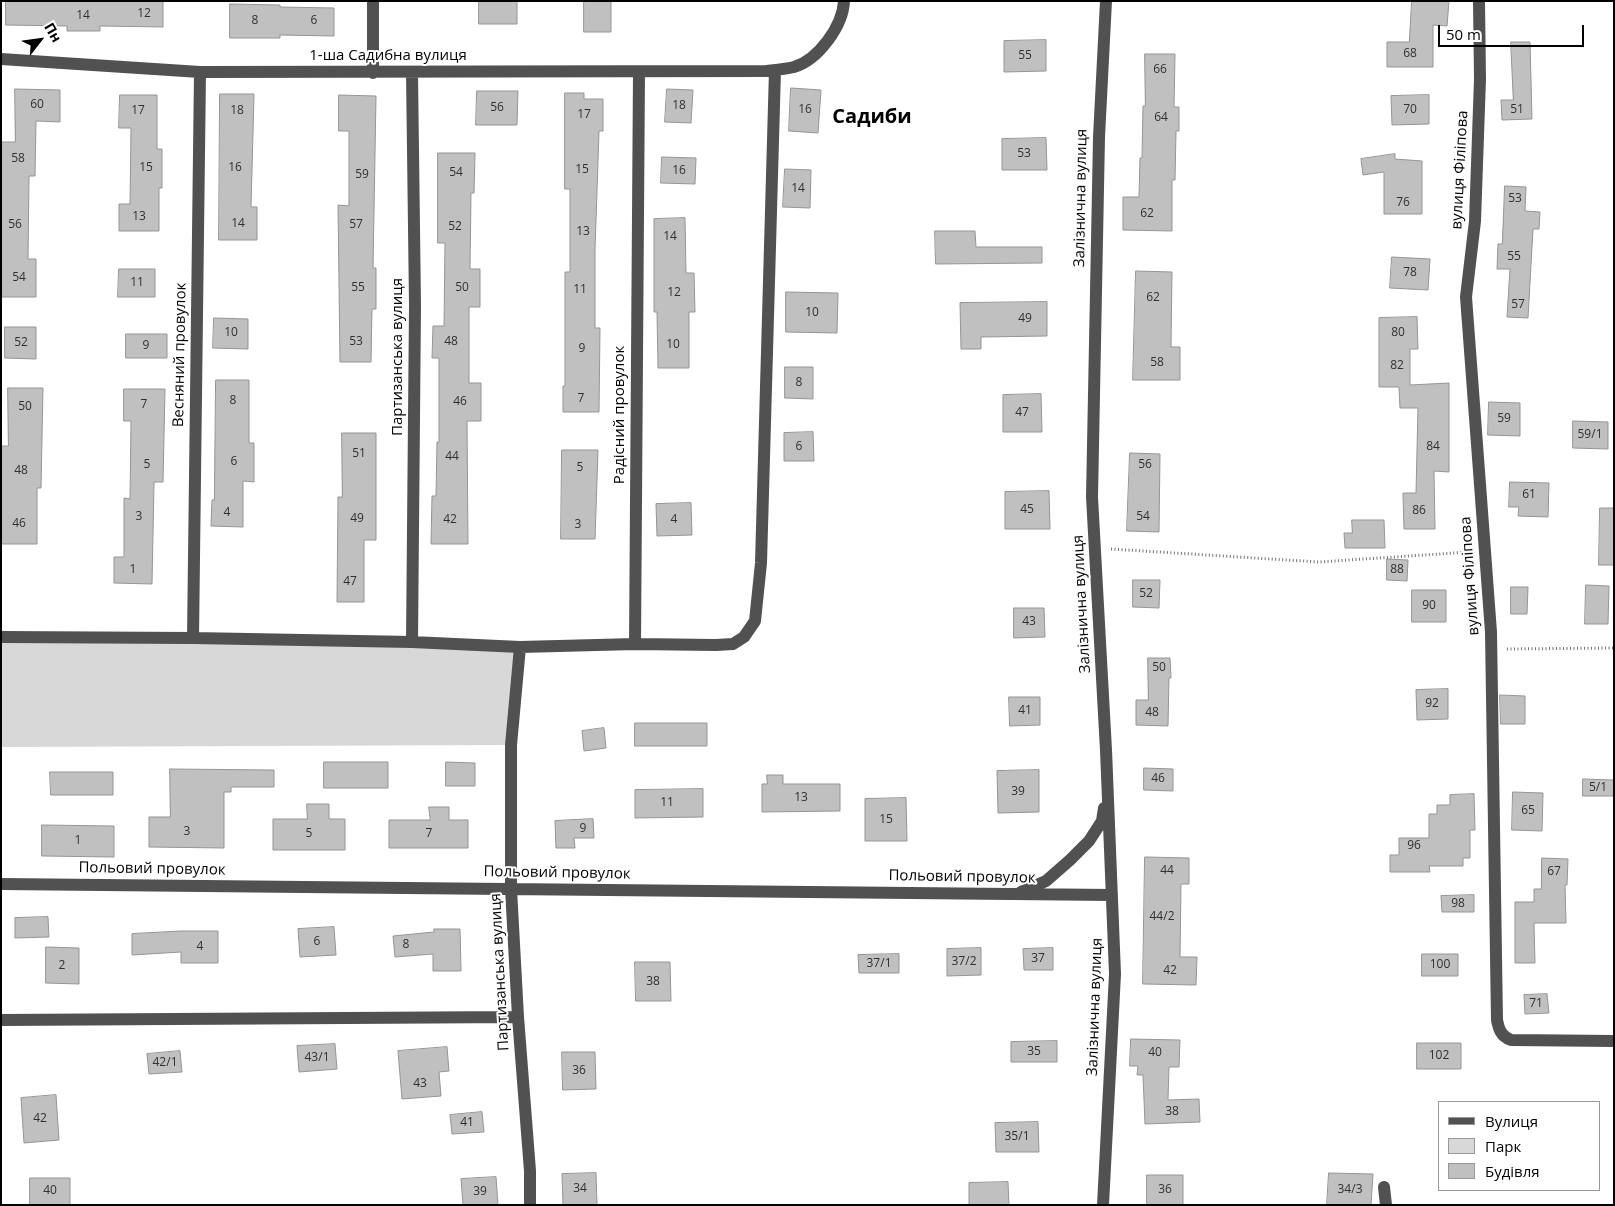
<!DOCTYPE html>
<meta charset="utf-8">
<style>
body{margin:0}
#map{position:relative;width:1615px;height:1206px;overflow:hidden;background:#fff;font-family:"Open Sans",sans-serif}
canvas{display:block}
.frame{position:absolute;inset:0;border:2px solid #000;pointer-events:none}
.legend{position:absolute;left:1438px;top:1101px;width:162px;height:90px;box-sizing:border-box;background:#fff;border:1px solid #999;margin:0;padding:6px 9px;list-style:none;font-size:15px;color:#000}
.legend li{display:flex;align-items:center;gap:10px;height:25px}
.legend b{width:25px;border:1px solid #999}
.north{position:absolute;left:15px;top:15px;width:50px;height:50px;-webkit-text-stroke:4px #fff;paint-order:stroke;rotate:60deg;font-size:14px;font-weight:700;line-height:20px;text-align:center;color:#000}
.north::after{content:'';display:block;margin:auto;width:18px;height:22px;background:#000;clip-path:polygon(50% 0,100% 100%,50% 72%,0 100%)}
.scale{position:absolute;left:1438px;top:25px;width:146px;height:22px;box-sizing:border-box;border:2px solid #000;border-top:0;padding-left:6px;font-size:15px;line-height:18px;white-space:nowrap;color:#000;-webkit-text-stroke:4px #fff;paint-order:stroke}
</style>
<div id="map">
<canvas width="1615" height="1206"></canvas>
<div class="frame"></div>
<ul class="legend">
<li><b style="height:6px;background:#515151"></b>Вулиця</li>
<li><b style="height:14px;background:#d8d8d8"></b>Парк</li>
<li><b style="height:14px;background:#c0c0c0"></b>Будівля</li>
</ul>
<div class="north">Пн</div>
<div class="scale">50 m</div>
</div>
<script>
const ctx = document.querySelector('canvas').getContext('2d');
ctx.lineJoin = 'round';
function fill(path, color) { ctx.fillStyle = color; ctx.fill(path, 'evenodd'); }
function stroke(path, color, width, dash) { ctx.strokeStyle = color; ctx.lineWidth = width; ctx.lineCap = dash ? 'butt' : 'round'; ctx.setLineDash(dash || []); ctx.stroke(path); }
function write(font, color, halo, rows, align = 'center') {
  ctx.font = font + ' "Open Sans",sans-serif'; ctx.lineWidth = 4; ctx.setLineDash([]); ctx.textBaseline = 'middle'; ctx.strokeStyle = halo; ctx.fillStyle = color; for (const [text, x, y, turn = 0] of rows) {
    ctx.save(); ctx.translate(x, y); ctx.rotate((+turn || 0) * Math.PI / 180); ctx.textAlign = isNaN(turn) ? turn : align; if (halo) ctx.strokeText(text, 0, 0); ctx.fillText(text, 0, 0); ctx.restore();
  }
}
const green = new Path2D(`
 M1 637 520 647 511 745 1 747Z`);
const building = new Path2D(`
 M6 1H163V27L100 26V31H67V26L6 25Z
 M479 1H517V24H479Z
 M584 1H611V32H584Z
 M1412 1H1449L1447 26 1433 25V67H1387V42H1409Z
 M230 4 280 5V7L334 8V36L280 35V38H230Z
 M1046 40V71L1004 72V41Z
 M1511 42H1530L1532 119 1502 120 1501 100H1513Z
 M1145 54H1175L1174 107H1179V131H1176L1175 180H1172V231L1123 230V197H1139L1140 158H1142L1143 106H1145Z
 M791 88 821 90 818 133 789 131Z
 M15 89 60 90V122L36 121 35 176H29L28 259H36V297H1V142H15Z
 M667 89 693 90 691 123 665 122Z
 M477 91H518L517 125H476Z
 M565 93H584V99H603V131H599L595 250V328H600L599 412H563V386H565V272H570V189H565Z
 M220 94H254L251 207H257V240H219Z
 M120 95H157V149H162V188H159V231H119V204H130L131 128H119Z
 M339 95 376 96 373 268H376V309H372L371 362H340L338 205 349 206V131H339Z
 M1429 95V124L1392 125 1391 96Z
 M1046 138 1047 170H1002V139Z
 M438 153H475L474 193H471L470 269H480V307H469V383H481V421H467L468 544H431L432 496H436L437 442H439V358H432L433 326H444L445 243H438Z
 M1395 154V159L1422 161V214H1384V172L1363 175 1361 159Z
 M662 157 696 158 695 184 661 183Z
 M785 169 811 170 810 208 783 207Z
 M1505 186 1526 187 1525 211 1540 212 1539 229H1533L1528 318 1507 317 1510 269H1497L1498 244H1502Z
 M685 218 686 273H694L695 312H689V368H658L657 312H654V219Z
 M935 231H975L976 247H1042V263L936 264Z
 M1392 257 1430 259 1428 290 1390 288Z
 M119 269H155V297H118Z
 M1136 271 1172 272 1171 347H1180V380H1133Z
 M786 292 838 293 837 333 786 332Z
 M1047 302V336L981 337V349H961L960 303Z
 M1417 317 1418 349H1410V385L1449 383V472L1434 471 1435 529H1404L1403 493H1416L1418 408H1400L1399 387H1379V318Z
 M214 318 248 319V349L213 348Z
 M5 327H36V359L5 358Z
 M126 334H167V358H126Z
 M785 367H813V399L785 398Z
 M216 380H249V443H254V482L243 481V527L211 526 212 500H214Z
 M8 388H43L41 488H37V544H1V446H8Z
 M124 389H165L163 482H154L152 584 114 583V557H124V498L130 499 131 421H124Z
 M1041 394 1042 432H1003V395Z
 M1489 402 1520 403V436L1488 435Z
 M1573 421 1608 422V449L1573 448Z
 M813 432 814 461H784V433Z
 M342 433H376V540H364V602H337L338 497H342Z
 M562 450H598L595 539H561Z
 M1130 453 1160 454 1159 532 1127 531Z
 M1510 482 1549 483 1548 517 1518 516 1519 507H1509Z
 M1049 491 1050 529H1005V492Z
 M691 503 692 535 657 536 656 504Z
 M1600 508H1614V565H1599Z
 M1352 520H1384L1385 548H1345L1344 533H1352Z
 M1387 559 1408 560 1407 581 1387 580Z
 M1133 580H1160L1159 608 1133 607Z
 M1586 585 1609 586 1608 624H1585Z
 M1511 587H1528L1527 614H1511Z
 M1412 590H1446V622H1412Z
 M1014 608H1044L1045 637 1014 638Z
 M1148 658H1170L1171 678H1169L1168 726 1136 725V700H1148Z
 M1448 689V719L1417 720 1416 690Z
 M1500 695 1525 696V724H1501Z
 M1009 697H1040V725L1010 726Z
 M635 723H707V746H635Z
 M604 728 606 748 584 751 582 731Z
 M324 762H388V788H324Z
 M446 762 475 763V786H446Z
 M1144 768 1173 769V791L1144 790Z
 M170 769 274 770V787H231V792H224V848L149 847V817H170Z
 M1039 770V812L998 813 997 771Z
 M50 772H113V795H51Z
 M767 775H783V784H840V811L762 812V784H767Z
 M1583 779 1614 780V796H1583Z
 M703 789V817L635 818V790Z
 M1513 792 1543 793 1542 831 1512 830Z
 M1474 794 1475 830H1470V858H1463V866H1429L1430 872H1390V855H1399V838H1429V814H1437V805H1450V795Z
 M906 798 907 841H865V799Z
 M307 804H329V819H345V850H273V819H307Z
 M429 807H449V820H468V848H389V820H430Z
 M593 819 594 838H574L575 848H556L555 821Z
 M42 825 114 826V857L42 856Z
 M1145 857 1189 858V884H1181L1180 957H1197L1196 985 1143 984Z
 M1542 858 1568 859 1567 885H1565L1566 923H1534L1535 963H1515V902H1534V889H1541Z
 M1474 895V912H1442L1441 896Z
 M48 917 49 937 15 938V918Z
 M334 927 336 955 300 957 298 929Z
 M434 929H460L461 971H433V954L395 957 393 936 434 932Z
 M181 931H218V963H181V952L132 955V934Z
 M46 947 79 948V984L46 983Z
 M981 948V975L947 976V949Z
 M1053 948V970H1024L1023 949Z
 M899 954V973H859L858 955Z
 M1422 954H1458V976H1422Z
 M635 962H670L671 1001H636Z
 M1547 994 1549 1013 1525 1014 1524 995Z
 M1131 1039 1180 1040 1179 1067H1169L1168 1100 1199 1099 1200 1122 1145 1124 1143 1075H1137L1138 1066H1130Z
 M1057 1041V1062H1011V1042Z
 M1417 1043H1461V1069H1417Z
 M335 1044 337 1069 299 1072 297 1046Z
 M447 1047 449 1071 439 1072 441 1096 402 1099 398 1051Z
 M180 1051 182 1072 149 1074 147 1054Z
 M562 1052H595L596 1089 563 1090Z
 M56 1095 59 1140 24 1143 21 1098Z
 M482 1112 484 1132 452 1134 450 1115Z
 M1038 1122 1039 1152H996L995 1123Z
 M596 1173 597 1205H563L562 1174Z
 M1329 1173 1373 1174 1371 1205H1327Z
 M1147 1175H1183V1205H1147Z
 M496 1177 498 1205H463L461 1179Z
 M30 1178H70V1205H30Z
 M1008 1182 1009 1205H969V1183Z`);
const path = new Path2D(`
 M1111 549 1319 562 1469 552
 M1507 649 1614 648`);
const minor = new Path2D(`
 M373 1V73
 M1479 1 1480 79 1475 221 1466 297 1491 632 1497 1020C1499 1030 1501 1036 1511 1040L1614 1041
 M1 59 200 72 766 71C775 70 785 69 794 67 818 60 843 26 844 1
 M1 637 193 638 412 642 520 647 635 644 639 72
 M193 638 200 72
 M412 642 415 305 412 73
 M635 644 716 645 733 644 744 637 755 621 761 563 775 70
 M520 647 511 745V889L518 1017 530 1171V1205
 M1 884 1112 895
 M1021 892 1046 881 1070 860 1089 841 1102 821 1104 808
 M1 1020 518 1017
 M1384 1187 1386 1205
 M1103 1205 1115 974 1106 750 1092 497 1099 137 1106 1`);
const numberNames = [
 ["12",144,14],
 ["14",83,16],
 ["8",255,21],
 ["6",314,21],
 ["68",1410,54],
 ["55",1025,56],
 ["66",1160,70],
 ["60",37,105],
 ["18",679,106],
 ["56",497,108],
 ["16",805,110],
 ["70",1410,110],
 ["51",1517,110],
 ["17",138,111],
 ["18",237,111],
 ["17",584,115],
 ["64",1161,118],
 ["53",1024,154],
 ["58",18,159],
 ["15",146,168],
 ["16",235,168],
 ["15",582,170],
 ["16",679,171],
 ["54",456,173],
 ["59",362,175],
 ["14",798,189],
 ["53",1515,199],
 ["76",1403,203],
 ["62",1147,214],
 ["13",139,217],
 ["14",238,224],
 ["56",15,225],
 ["57",356,225],
 ["52",455,227],
 ["13",583,232],
 ["14",670,237],
 ["55",1514,257],
 ["78",1410,273],
 ["54",19,278],
 ["11",137,283],
 ["55",358,288],
 ["50",462,288],
 ["11",580,290],
 ["12",674,293],
 ["62",1153,298],
 ["57",1518,305],
 ["10",812,313],
 ["49",1025,319],
 ["10",231,333],
 ["80",1398,333],
 ["53",356,342],
 ["48",451,342],
 ["52",21,343],
 ["10",673,345],
 ["9",146,346],
 ["9",582,349],
 ["58",1157,363],
 ["82",1397,366],
 ["8",799,383],
 ["7",581,399],
 ["8",233,401],
 ["46",460,402],
 ["7",144,405],
 ["50",25,407],
 ["47",1022,413],
 ["59",1504,419],
 ["59/1",1590,435],
 ["6",799,447],
 ["84",1433,447],
 ["51",359,454],
 ["44",452,457],
 ["6",234,462],
 ["5",147,465],
 ["56",1145,465],
 ["5",580,468],
 ["48",21,471],
 ["61",1529,495],
 ["45",1027,510],
 ["86",1419,511],
 ["4",227,513],
 ["3",139,517],
 ["54",1143,517],
 ["49",357,519],
 ["42",450,520],
 ["4",674,520],
 ["46",19,524],
 ["3",578,525],
 ["1",133,570],
 ["88",1397,570],
 ["47",350,582],
 ["52",1146,594],
 ["90",1429,606],
 ["43",1029,622],
 ["50",1159,668],
 ["92",1432,704],
 ["41",1025,711],
 ["48",1152,713],
 ["46",1158,779],
 ["5/1",1598,788],
 ["39",1018,792],
 ["13",801,798],
 ["11",667,803],
 ["65",1528,811],
 ["15",886,820],
 ["9",583,829],
 ["3",187,832],
 ["5",309,834],
 ["7",429,834],
 ["1",78,841],
 ["96",1414,846],
 ["44",1167,871],
 ["67",1554,872],
 ["98",1458,904],
 ["44/2",1162,917],
 ["6",317,942],
 ["8",406,945],
 ["4",200,947],
 ["37",1038,959],
 ["37/2",964,962],
 ["37/1",879,964],
 ["100",1440,965],
 ["2",62,966],
 ["42",1170,971],
 ["38",653,982],
 ["71",1536,1004],
 ["35",1034,1052],
 ["40",1155,1053],
 ["102",1439,1056],
 ["43/1",317,1058],
 ["42/1",165,1063],
 ["36",579,1071],
 ["43",420,1084],
 ["38",1172,1112],
 ["42",40,1119],
 ["41",467,1123],
 ["35/1",1017,1137],
 ["34",580,1189],
 ["36",1165,1190],
 ["34/3",1350,1190],
 ["40",50,1191],
 ["39",480,1192]
];
const streetNames = [
 ["1-ша Садибна вулиця",388,56],
 ["вулиця Філіпова",1460,170,-87],
 ["Залізнична вулиця",1081,198,-89],
 ["Весняний провулок",180,355,-89],
 ["Партизанська вулиця",398,357,-90],
 ["Радісний провулок",620,415,-90],
 ["вулиця Філіпова",1470,576,-94],
 ["Залізнична вулиця",1082,604,-93],
 ["Польовий провулок",152,869,1],
 ["Польовий провулок",557,873,1],
 ["Польовий провулок",962,877,1],
 ["Партизанська вулиця",500,972,-93],
 ["Залізнична вулиця",1095,1007,-88]
];
const districtNames = [
 ["Садиби",872,117]
];
fill(green, '#d8d8d8');
fill(building, '#c0c0c0');
stroke(building, '#959595', 1);
stroke(path, '#737373', 3, [1, 2.5]);
stroke(minor, '#515151', 12);
write('12px', '#303030', null, numberNames);
write('15px', '#000', '#fff', streetNames);
write('bold 20px', '#000', '#fff', districtNames);
</script>
